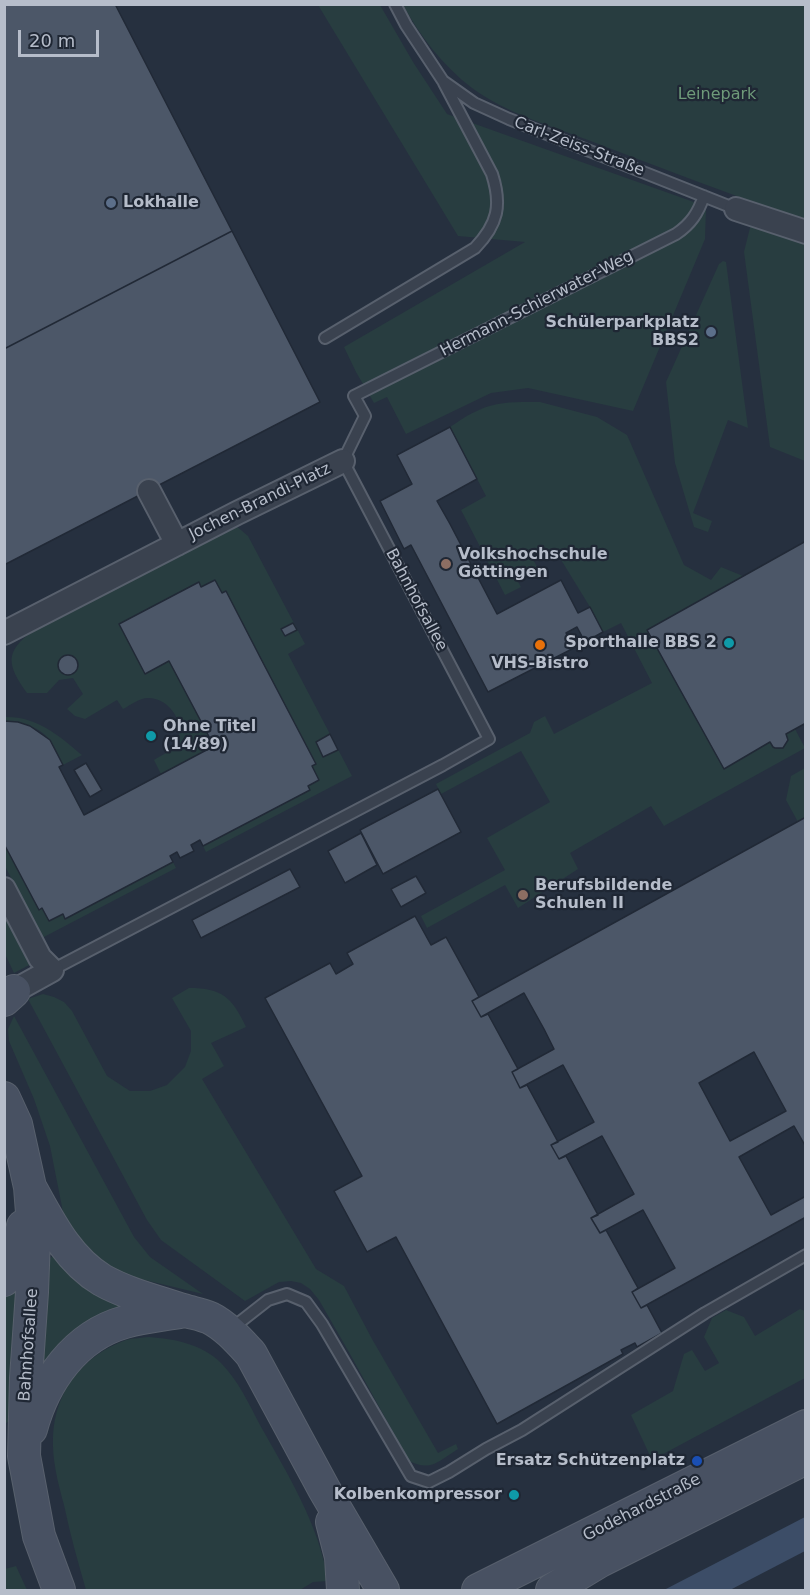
<!DOCTYPE html>
<meta charset="utf-8">
<style>
body{margin:0}
#map{position:relative;width:810px;height:1595px;overflow:hidden;background:#26303f;font-family:"DejaVu Sans",sans-serif}
canvas{display:block}
.frame{position:absolute;inset:0;border:6px solid #b6bdca;pointer-events:none}
.scale{position:absolute;left:18px;top:30px;width:81px;height:27px;box-sizing:border-box;border:3px solid #b6bdca;border-top:0;padding-left:8px;font-size:18px;line-height:21px;white-space:nowrap;color:#b6bdca;-webkit-text-stroke:4px #1f2734;paint-order:stroke}
</style>
<div id="map">
<canvas width="810" height="1595"></canvas>
<div class="frame"></div>
<div class="scale">20 m</div>
</div>
<script>
const ctx = document.querySelector('canvas').getContext('2d');
ctx.lineJoin = 'round';
function fill(path, color) { ctx.fillStyle = color; ctx.fill(path, 'evenodd'); }
function stroke(path, color, width, dash) { ctx.strokeStyle = color; ctx.lineWidth = width; ctx.lineCap = dash ? 'butt' : 'round'; ctx.setLineDash(dash || []); ctx.stroke(path); }
function write(font, color, halo, rows, align = 'center') {
  ctx.font = font + ' "DejaVu Sans",sans-serif'; ctx.lineWidth = 4.5; ctx.setLineDash([]); ctx.textBaseline = 'middle'; ctx.strokeStyle = halo; ctx.fillStyle = color; for (const [text, x, y, turn = 0] of rows) {
    ctx.save(); ctx.translate(x, y); ctx.rotate((+turn || 0) * Math.PI / 180); ctx.textAlign = isNaN(turn) ? turn : align; if (halo) ctx.strokeText(text, 0, 0); ctx.fillText(text, 0, 0); ctx.restore();
  }
}
const green = new Path2D(`
 M318 5H380L413 62 447 114 691 201 706 208 705 239 633 411 528 388 491 393 406 434 387 397 374 403 356 372 344 347 525 242 458 236Z
 M403 5H805V221C733 195 660 168 588 140 548 125 506 113 472 88 443 66 420 36 403 5Z
 M751 224 805 244V461L770 447 744 252Z
 M723 261 726 262 748 428 728 420 693 513 712 521 708 532 694 527 675 463 666 382 719 264Z
 M540 402 597 417 627 435 684 565 711 580 721 567 743 576 647 631 723 768 770 742C773 748 777 750 783 748L788 740 786 734 795 729 805 748 664 826 651 806 570 853 578 869 518 908 505 885 427 928 421 916 505 870 487 838 550 802 521 751 441 794 436 784 530 733 534 722 545 716 554 734 652 683 621 623 603 632 590 607 555 550 534 561 538 569 517 580 521 587 505 595 461 510 486 496 450 427C459 421 469 414 479 410 497 401 520 402 540 402Z
 M235 525 248 536 305 644 288 654 352 776 206 852 203 846 310 790 308 786 319 780 312 766 316 764 226 591 222 593 214 580 201 587 198 582 119 624 145 674 169 661 214 746 161 774 154 760C160 756 169 752 174 747 189 727 171 698 148 698 139 698 131 705 123 709L117 700 85 719 75 716 67 709 83 694 73 678 59 680 47 693H27C7 665 4 652 33 631Z
 M4 717C37 716 58 735 82 755L63 765C59 757 55 746 49 739 38 726 21 722 5 721Z
 M805 768V817L798 822 786 800 791 776Z
 M4 844 39 909 42 908 49 921 63 914 65 918 173 862 176 868 42 938 5 866Z
 M4 909 33 963 14 973 5 954Z
 M189 988C222 988 232 997 246 1027L211 1043 224 1066 202 1079 316 1269 344 1286 372 1339 438 1453 456 1444 458 1449C438 1461 432 1472 409 1461L350 1354 319 1300 310 1289 301 1283 291 1281 279 1282 245 1301 161 1240 147 1220 28 999 43 994 54 997 64 1002 72 1011 107 1076 130 1091H150L167 1085 185 1067 191 1051V1031L172 998Z
 M14 1016 134 1237 150 1257 203 1294 128 1276 110 1268 89 1252 64 1217 50 1146 34 1099 9 1041 8 1029Z
 M60 1251 141 1300 40 1371 47 1260Z
 M18 1283 9 1421 5 1424V1292Z
 M800 1309 805 1311V1378L652 1460 631 1415 673 1391 684 1354 692 1350 705 1371 719 1363 704 1337 712 1318 726 1310 744 1317 755 1336Z
 M149 1337C175 1339 202 1344 221 1363 238 1380 249 1404 260 1425 288 1475 319 1524 328 1581L313 1582 300 1590H86C78 1562 70 1534 64 1505 58 1483 52 1460 53 1437 55 1390 83 1356 126 1340 133 1338 142 1338 149 1337Z
 M16 1566 27 1590H5V1569Z`);
const water = new Path2D(`
 M805 1517V1551L730 1590H664Z`);
const building = new Path2D(`
 M4 4H115L232 231 4 349Z
 M232 231 320 402 4 565V349Z
 M450 427 477 479 437 501 450 524 497 614 561 580 578 613 590 607 603 632 585 642 577 627 566 633 574 648 488 692 411 545 404 549 380 501 412 484 397 455Z
 M806 541V723L786 734 788 740 783 748H775L773 747 770 742 724 769 647 630Z
 M215 580 222 593 226 591 260 657 316 764 312 766 319 780 308 786 310 790 203 846 200 840 191 845 194 851 180 858 177 852 170 856 173 862 65 919 63 914 49 921 42 908 39 910 4 844V721L18 722 30 726 50 740 63 765 59 767 84 815 214 746 169 661 145 674 119 624 199 582 201 587Z
 M293 623 297 630 285 636 281 629Z
 M58 665a10 10 0 1 1 20 0a10 10 0 1 1-20 0Z
 M330 734 338 750 323 757 316 742Z
 M86 763 102 790 90 797 74 770Z
 M438 789 461 832 383 874 360 830Z
 M806 817V1147L794 1126 739 1157 771 1215 806 1196V1217L641 1308 632 1292 675 1268 643 1210 600 1233 591 1218 634 1194 602 1136 559 1159 551 1145 594 1122 563 1065 520 1088 512 1072 554 1049 544 1029 524 993 481 1017 472 1001ZM754 1052 786 1111 730 1141 699 1083Z
 M361 833 377 865 345 883 328 851Z
 M290 869 300 887 201 938 192 920Z
 M416 876 426 893 401 907 391 889Z
 M415 916 431 945 446 937 479 997 472 1001 481 1017 488 1014 518 1069 512 1072 520 1088 527 1085 558 1142 551 1145 559 1159 566 1156 598 1215 591 1218 600 1233 606 1230 638 1288 632 1292 641 1308 647 1305 662 1333 637 1347 635 1343 621 1350 623 1354 497 1424 396 1237 367 1252 334 1191 362 1176 265 998 330 963 336 974 353 964 347 953Z`);
const lane = new Path2D(`
 M395 4 406 25 443 81 474 103 509 119 736 209
 M325 338 475 248C498 224 502 205 492 174L444 83
 M52 970 443 765 489 739 343 461 365 416 354 396 676 234C691 224 698 213 704 196
 M231 1329 268 1300 287 1294 306 1302 322 1324 411 1476 429 1482 449 1472 486 1449 522 1430 705 1313 806 1255`);
const street = new Path2D(`
 M736 209 806 232
 M149 491 177 544
 M4 633 237 513 343 461
 M4 889 40 958 52 970 14 991`);
const secondary = new Path2D(`
 M4 1000 14 991
 M4 1098 16 1124 30 1187 34 1238 32 1292 26 1378 24 1456 39 1536 59 1590
 M30 1187C49 1221 67 1259 102 1280 127 1294 156 1301 183 1310 192 1313 201 1314 210 1318 226 1326 239 1341 251 1354L324 1489 383 1590
 M4 1280 17 1250 23 1226
 M31 1429C44 1381 75 1336 125 1322 143 1317 162 1315 180 1312
 M332 1522 341 1557 343 1590
 M478 1590 806 1426
 M552 1590 600 1561 806 1458`);
const markers = [
 [111,203,6,"#5c6f8a"],
 [711,332,6,"#5c6f8a"],
 [446,564,6,"#8d6e63"],
 [729,643,6,"#0f9aa8"],
 [540,645,6,"#e8710a"],
 [151,736,6,"#0f9aa8"],
 [523,895,6,"#8d6e63"],
 [697,1461,6,"#1a4fb4"],
 [514,1495,6,"#0f9aa8"]
];
const parkNames = [
 ["Leinepark",717,95]
];
const streetNames = [
 ["Carl-Zeiss-Straße",579,147,21],
 ["Hermann-Schierwater-Weg",537,304,-27],
 ["Jochen-Brandi-Platz",260,502,-26],
 ["Bahnhofsallee",416,600,62],
 ["Bahnhofsallee",29,1345,-86],
 ["Godehardstraße",642,1508,-27]
];
const poiNames = [
 ["Lokhalle",123,203],
 ["Schülerparkplatz",699,323,"right"],
 ["BBS2",699,341,"right"],
 ["Volkshochschule",458,555],
 ["Göttingen",458,573],
 ["Sporthalle BBS 2",717,643,"right"],
 ["VHS-Bistro",540,664,"center"],
 ["Ohne Titel",163,727],
 ["(14/89)",163,745],
 ["Berufsbildende",535,886],
 ["Schulen II",535,904],
 ["Ersatz Schützenplatz",685,1461,"right"],
 ["Kolbenkompressor",502,1495,"right"]
];
fill(green, '#283d40');
fill(water, '#3c4d67');
fill(building, '#4c5768');
stroke(building, '#212936', 1.5);
stroke(lane, '#58606d', 14);
stroke(street, '#58606d', 26);
stroke(secondary, '#58606d', 34);
stroke(lane, '#3a424f', 10);
stroke(street, '#3a424f', 22);
stroke(secondary, '#485162', 32);
for (const [x, y, r, color] of markers) { const dot = new Path2D(); dot.arc(x, y, r, 0, 2 * Math.PI); ctx.fillStyle = color; ctx.fill(dot); stroke(dot, '#1f2734', 2); }
write('16px', '#6e9a79', '#1f2734', parkNames);
write('16px', '#b6bdca', '#1f2734', streetNames);
write('bold 16px', '#b6bdca', '#1f2734', poiNames, 'left');
</script>
